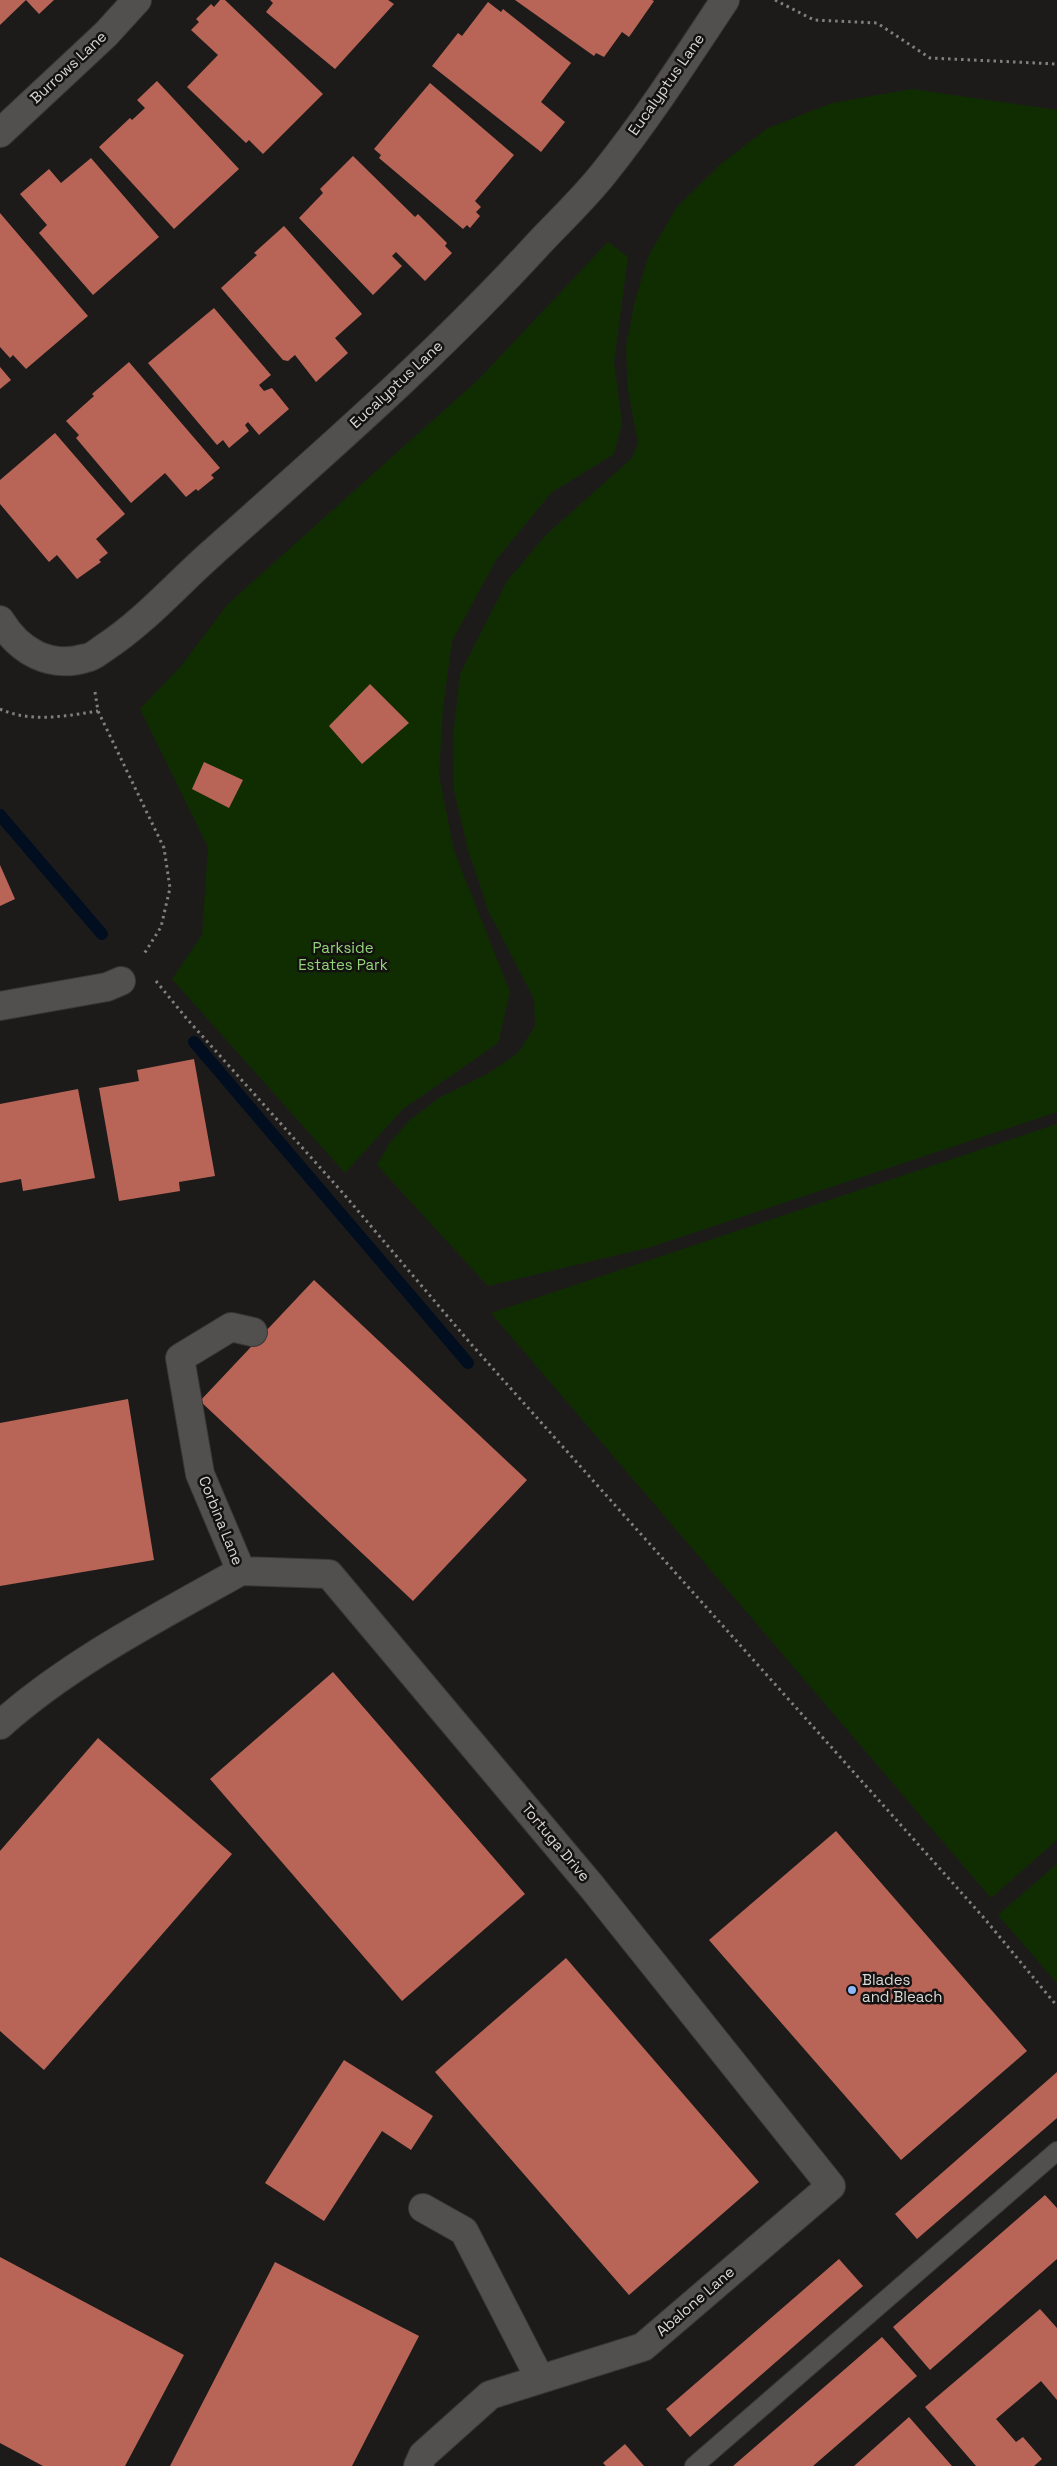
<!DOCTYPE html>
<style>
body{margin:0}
canvas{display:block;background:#1d1b1a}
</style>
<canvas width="1057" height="2466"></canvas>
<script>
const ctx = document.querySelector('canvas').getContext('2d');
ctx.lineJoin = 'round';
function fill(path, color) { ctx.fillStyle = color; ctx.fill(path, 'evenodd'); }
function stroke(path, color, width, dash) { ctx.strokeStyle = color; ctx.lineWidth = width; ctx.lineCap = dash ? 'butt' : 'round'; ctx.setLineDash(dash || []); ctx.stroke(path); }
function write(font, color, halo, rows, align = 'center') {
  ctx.font = font + ' "Space Grotesk",sans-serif'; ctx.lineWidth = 5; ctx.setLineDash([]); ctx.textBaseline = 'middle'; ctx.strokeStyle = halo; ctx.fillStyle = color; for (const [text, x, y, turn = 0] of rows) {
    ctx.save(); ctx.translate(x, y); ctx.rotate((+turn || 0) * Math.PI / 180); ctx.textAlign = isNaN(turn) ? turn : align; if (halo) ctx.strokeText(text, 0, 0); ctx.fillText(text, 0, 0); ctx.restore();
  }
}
const green = new Path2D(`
 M912 89 1057 110V1112L651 1247 488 1286 377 1165 389 1144 410 1120 439 1098 489 1073 518 1053 535 1026 534 999 489 912 468 850 454 790 453 738 460 674 507 581 546 535 632 458 638 443 628 390 626 346 635 301 649 255 677 207 722 163 768 128 832 103Z
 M608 242 628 257 614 362 622 424 614 454 551 493 496 560 452 641 443 709 439 775 454 851 510 992 498 1043 403 1109 345 1173 172 979 202 935 208 847 140 709 181 666 228 604 479 379Z
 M1057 1124V1840L991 1898 491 1313Z
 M1057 1864V1983L998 1915Z`);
const stream = new Path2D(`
 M0 815 102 934
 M194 1042 468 1363`);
const building = new Path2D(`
 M0 0H54L39 14 26 0 0 25Z
 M220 0H225L323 94 263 154 249 140 246 143 187 87 218 55 191 30 199 22 196 19 211 4 214 7Z
 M270 0H388L394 4 335 69 266 12 273 3Z
 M515 0H652L654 1 629 37 622 32 604 57 596 53 594 56Z
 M488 2 501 12 503 9 571 63 541 102 565 122 541 152 432 66 458 33 462 36Z
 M157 81 239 169 174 229 99 147 130 118 132 120 145 108 137 100Z
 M430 83 514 155 475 201 481 207 476 212 480 216 470 228 467 225 463 229 379 158 381 155 374 149Z
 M353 156 415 217 418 214 447 243 445 246 452 253 425 281 396 252 392 256 402 266 373 295 299 218 323 193 320 189Z
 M91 158 159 237 93 295 39 233 47 225 20 194 49 169 61 183Z
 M0 213 88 316 26 369 13 355 10 358 0 347Z
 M284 226 362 314 335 338 348 353 316 382 295 355 288 361 283 360 221 288 257 255 254 253Z
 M214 308 271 375 259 385 264 391 272 388 289 409 259 435 248 422 245 425 249 431 229 448 223 440 217 445 148 363Z
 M129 362 220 468 211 475 214 478 198 491 196 489 186 497 165 473 131 503 76 438 79 435 66 421 94 396 92 394Z
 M0 367 11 380 0 389Z
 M55 433 125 514 96 539 108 553 99 560 101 562 77 579 57 555 49 562 0 504V480Z
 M370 684 409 723 362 764 329 726Z
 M204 762 243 780 229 808 192 789Z
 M0 865 15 899 0 906Z
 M194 1059 215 1176 179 1182 180 1191 119 1201 99 1088 139 1081 137 1070Z
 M78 1089 95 1178 23 1191 21 1179 0 1183V1104Z
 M314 1280 527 1480 413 1601 200 1401Z
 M128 1399 154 1560 0 1586V1423Z
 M333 1672 525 1894 402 2001 210 1779Z
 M98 1738 232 1854 44 2070 0 2031V1851Z
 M836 1831 1027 2051 901 2160 709 1940Z
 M566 1958 759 2182 629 2295 435 2072Z
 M344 2060 433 2116 411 2150 382 2131 324 2221 265 2183Z
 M1057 2072V2118L917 2239 895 2214Z
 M1045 2195 1057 2208V2259L930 2370 893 2327Z
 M0 2257 184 2355 125 2466H43L0 2443Z
 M839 2259 863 2286 690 2437 666 2409Z
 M275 2262 419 2336 352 2466H170Z
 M1040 2309 1057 2328V2400L1041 2381 996 2419 1016 2442 1023 2437 1042 2459 1034 2466H976L925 2407Z
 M882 2337 917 2376 813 2466H733Z
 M909 2417 952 2466H854Z
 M625 2444 644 2466H606L603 2463Z`);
const path = new Path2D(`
 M775 0 814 20 877 23 930 58 1057 64
 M95 692 98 711 164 848 170 888 161 927 144 954
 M0 709C31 723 66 716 98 711
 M156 981 187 1019 342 1192 471 1344 984 1918 1057 2006`);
const lane = new Path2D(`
 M694 2466 1057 2151`);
const street = new Path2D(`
 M0 133 106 34 137 0
 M0 620C19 651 49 669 86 658 93 657 98 652 104 648 144 622 176 585 212 553 325 452 439 353 541 241 562 219 585 197 604 173 648 118 686 59 725 0
 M0 1006 107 987 121 981
 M241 1571 329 1574 592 1887 831 2186 643 2347 490 2395 423 2455 418 2466
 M241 1571 200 1474 180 1358 231 1327 253 1332
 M0 1725C69 1663 159 1617 241 1571
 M423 2208 464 2231 540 2379`);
const markers = [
 [852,1990,5,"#8fb8fd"]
];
const streetNames = [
 ["Burrows Lane",69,68,-43],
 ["Eucalyptus Lane",667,85,-55],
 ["Eucalyptus Lane",397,385,-43],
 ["Corbina Lane",220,1521,68],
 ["Tortuga Drive",555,1843,50],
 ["Abalone Lane",696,2302,-41]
];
const parkNames = [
 ["Parkside",343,949],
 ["Estates Park",343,966]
];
const poiNames = [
 ["Blades",862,1981],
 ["and Bleach",862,1998]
];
fill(green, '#102d02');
stroke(stream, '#000e1f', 12);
fill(building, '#b86557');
stroke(lane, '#3a3837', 20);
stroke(street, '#3a3837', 30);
stroke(path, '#81807f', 3, [2.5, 4]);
stroke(lane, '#52504e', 18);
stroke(street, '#52504e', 28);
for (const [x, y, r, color] of markers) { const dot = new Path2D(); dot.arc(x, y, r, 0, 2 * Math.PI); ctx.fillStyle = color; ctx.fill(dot); stroke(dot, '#141211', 2); }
write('15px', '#d9d8d7', '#141211', streetNames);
write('15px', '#93d479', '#141211', parkNames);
write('15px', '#d9d8d7', '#141211', poiNames, 'left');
</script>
